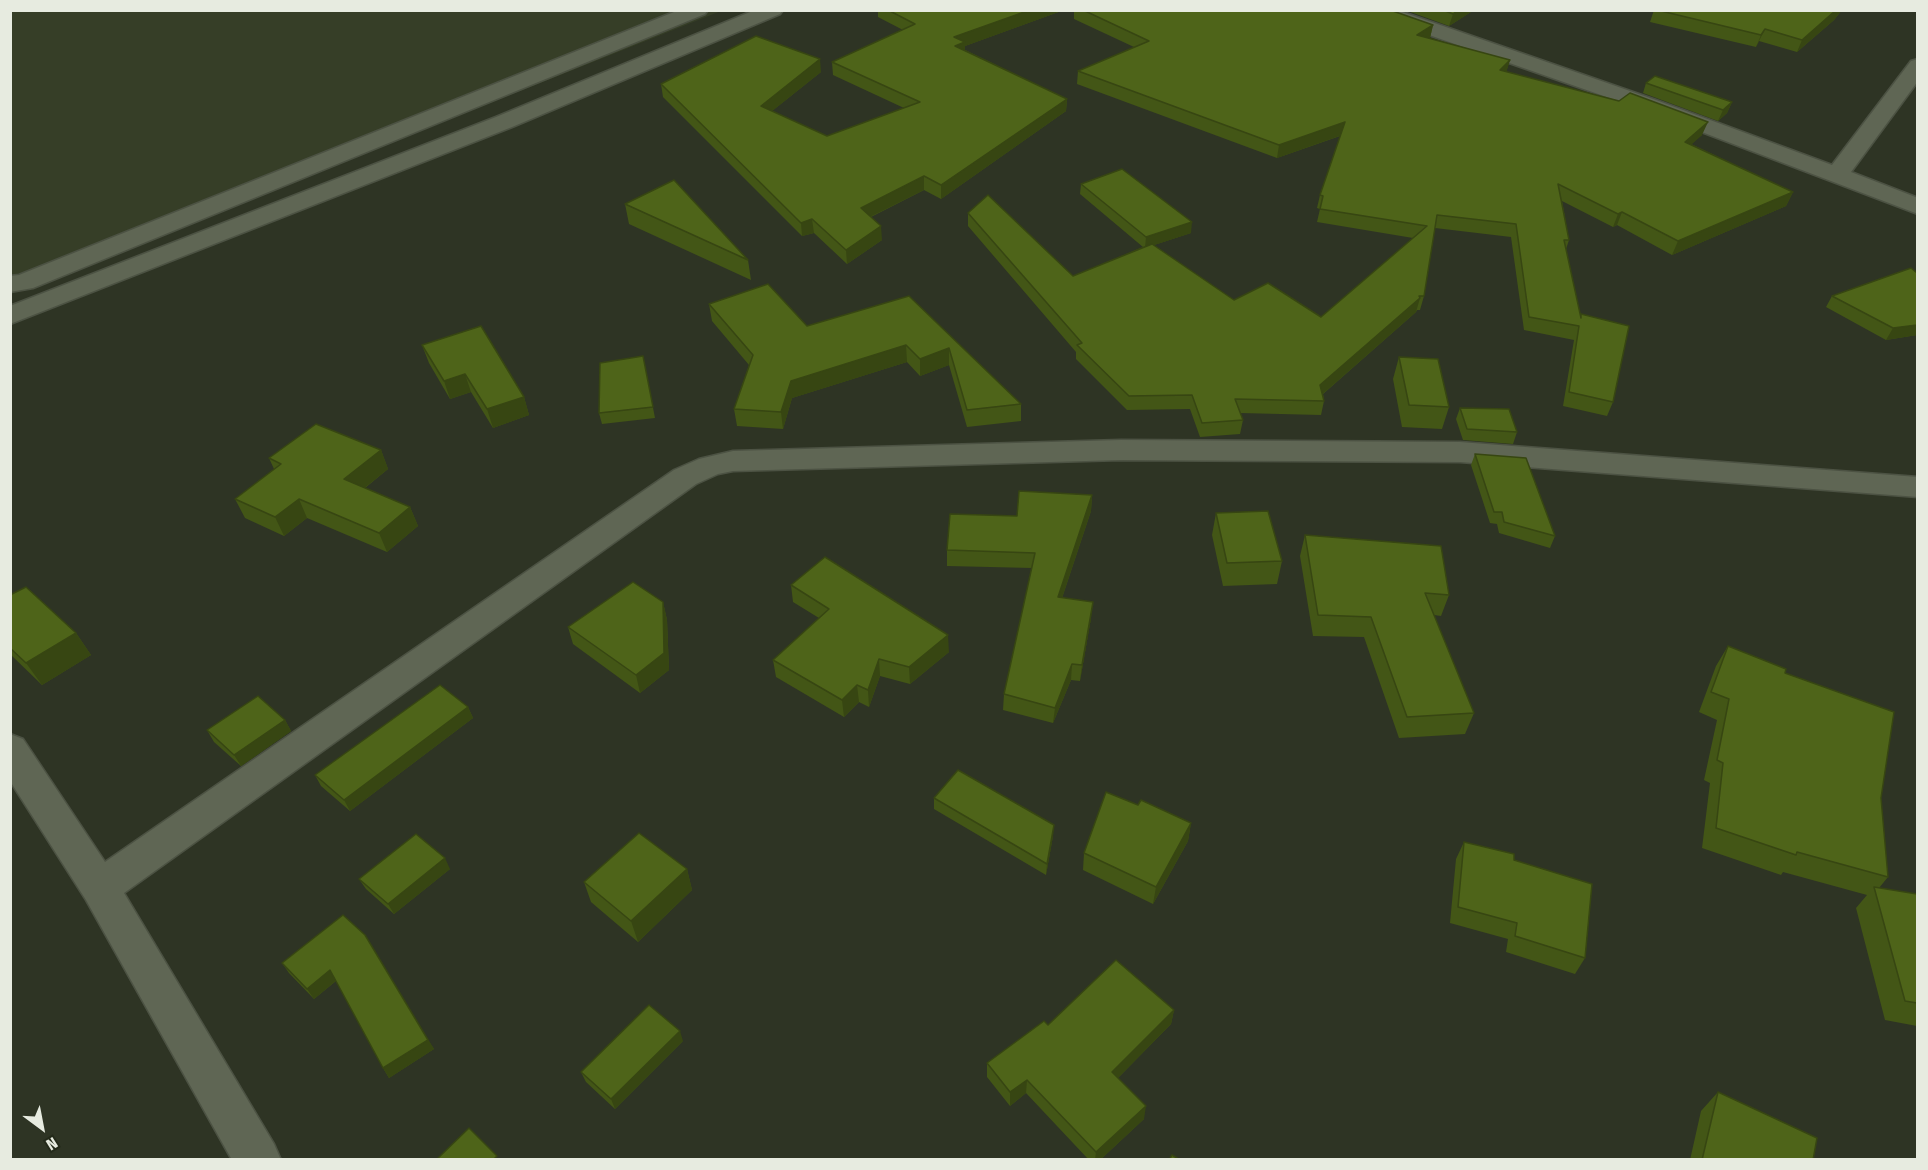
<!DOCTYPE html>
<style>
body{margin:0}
#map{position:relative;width:1928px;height:1170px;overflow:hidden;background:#2e3424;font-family:"Fira Sans Condensed",sans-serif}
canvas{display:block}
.frame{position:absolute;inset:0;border:12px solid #e7ebe0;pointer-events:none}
.north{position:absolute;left:12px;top:1098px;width:60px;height:60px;-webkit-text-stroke:4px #242a1a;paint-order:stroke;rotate:148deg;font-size:16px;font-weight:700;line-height:24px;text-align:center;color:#e7ebe0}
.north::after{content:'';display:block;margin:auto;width:21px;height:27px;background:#e7ebe0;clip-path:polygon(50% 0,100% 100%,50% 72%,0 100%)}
</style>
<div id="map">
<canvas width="1928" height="1170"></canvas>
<div class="frame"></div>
<div class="north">N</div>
</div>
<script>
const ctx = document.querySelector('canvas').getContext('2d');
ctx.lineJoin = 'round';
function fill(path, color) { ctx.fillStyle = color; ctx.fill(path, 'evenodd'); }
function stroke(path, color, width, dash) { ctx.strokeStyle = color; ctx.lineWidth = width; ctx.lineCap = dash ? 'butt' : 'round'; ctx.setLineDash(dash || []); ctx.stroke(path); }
const built = new Path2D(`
 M11 11H721L11 294Z`);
const minor = new Path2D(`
 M679 10H708L705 14 33 288 10 292V276L19 275Z
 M755 10H783L780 14 512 127 10 324V306L496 117Z
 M1366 10H1397L1656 100 1832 165 1911 61 1918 59V81L1851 172 1918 198V214L1641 109 1369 14Z
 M1121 440 1460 442 1918 477V497L1460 462 1121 460 733 471 718 474 696 484 124 893 274 1144 281 1160H232L86 900 10 781V734L23 739 105 862 674 470 699 459 733 451Z`);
const wall = new Path2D(`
 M878 10H1064L965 46V50L1067 99 1066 111 941 199 924 190 871 217 882 240 847 264 814 233 802 236 663 97 661 84 821 72 772 111 827 136 904 108 833 75 832 62 903 30 878 17Z
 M1074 10H1390L1433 25 1430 38 1429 39 1510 60 1506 72 1702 135 1691 144 1793 192 1786 206 1672 255 1617 225 1613 227 1562 201 1569 240 1566 249 1580 317 1613 402 1607 416 1563 406 1574 340 1524 330 1511 237 1435 228 1424 296 1420 310H1417L1416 312 1323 394 1324 401 1321 415 1240 413 1243 420 1240 434 1200 437 1190 409 1127 410 1076 359V352L968 226V213L1073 276 1143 247 1080 194 1081 184 1191 233 1154 245 1234 300 1321 317 1413 238 1317 222 1320 209 1317 208 1320 195 1340 136 1277 158 1077 84 1078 71 1134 47 1074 19Z
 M1405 10H1474L1449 26Z
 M1654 10H1842L1834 20 1797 52 1759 41 1756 47 1650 22Z
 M1646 83 1732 102 1727 113 1718 121 1643 93Z
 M625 204 748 260 751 280 629 224Z
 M909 296 1021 404V421L967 427 949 365 920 376 907 362 792 398 783 429 737 426 734 409 749 365 712 321 709 304 807 326Z
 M1832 296 1917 335 1886 340 1826 307Z
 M422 345 524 397 529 415 493 428 471 392 450 399 429 363Z
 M643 356 655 418 602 424 599 413Z
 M1399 357 1449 407 1442 429 1402 427 1393 379Z
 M1460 408 1517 432 1513 444 1463 440 1456 419Z
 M381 450 388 469 365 488 410 507 418 526 387 552 307 518 284 536 245 518 235 499 274 469 269 458Z
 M1475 454 1555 536 1550 548 1499 533 1497 524 1490 523 1471 465Z
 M1092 495 1091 511 1062 598 1091 618 1080 681 1071 680 1053 723 1003 710 1004 694 1032 568 947 566V550L1017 516Z
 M1216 513 1282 561 1277 584 1223 586 1212 535Z
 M1305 535 1449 595 1441 616 1434 615 1474 713 1465 734 1399 738 1364 637 1313 636 1300 556Z
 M791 585 949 652 910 684 880 676 869 707 859 702 844 717 776 677 773 660 819 618 793 602Z
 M10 595 76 633 91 655 42 685 10 654Z
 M663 602 667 620 669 670 640 693 573 644 568 627Z
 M1728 646 1785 673 1881 798 1888 877 1879 888 1917 894V1026L1885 1020 1856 908 1867 895 1783 872 1781 875 1702 848 1710 783 1704 780 1717 720 1699 712 1716 666Z
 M468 707 473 718 350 811 321 786 315 775Z
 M285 720 291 731 241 766 214 742 207 730Z
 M934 798 1053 836 1046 875 934 809Z
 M1138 805 1191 823 1188 841 1153 904 1083 870 1084 853Z
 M1464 842 1514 860 1585 958 1575 974 1506 952 1508 939 1450 923 1456 859Z
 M450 869 394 914 366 889 359 879Z
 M687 869 692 890 638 942 591 902 584 882Z
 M343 915 434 1049 389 1078 383 1068 336 981 314 999 289 973 282 963Z
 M1174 1010 1171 1024 1118 1078 1144 1119 1100 1160H1089L1026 1093 1010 1106 987 1077V1063L1048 1025Z
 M683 1041 615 1109 586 1082 581 1072Z
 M1718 1092 1813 1160H1690L1701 1111Z`);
const shadedWall = new Path2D(`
 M1030 10H1064L965 46V54L954 50V37Z
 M1458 10H1474L1449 26 1453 14Z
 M1836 10H1842L1834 20 1797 52 1802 40Z
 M1433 25 1430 38 1414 48 1417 35Z
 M1765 29 1756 47 1761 35Z
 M820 59 821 72 762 119 761 106Z
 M1510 60 1506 73 1500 70Z
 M1067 99 1066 111 941 199V185Z
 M1732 102 1727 113 1718 121 1723 110Z
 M1345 122 1342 135 1277 158 1279 145Z
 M1708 122 1702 135 1680 155 1685 142Z
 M924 176V190L862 221 861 208Z
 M1793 192 1786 206 1672 255 1678 241Z
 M1622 212 1617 225 1613 227 1618 214Z
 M812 219 814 233 802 236 801 223Z
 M1192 222 1191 233 1145 248 1146 237Z
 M881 226 882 240 847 264 846 250Z
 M1420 298 1416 312 1317 399 1320 385Z
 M1917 325V335L1886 340 1893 328Z
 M906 345 907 362 792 398 783 429 781 412 791 381Z
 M949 348V365L920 376V359Z
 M465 374 471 392 450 399 444 381Z
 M524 397 529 415 493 428 487 409Z
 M381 450 388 469 352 498 344 479Z
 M1092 495 1091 511 1057 613 1058 597Z
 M299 499 307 518 284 536 275 517Z
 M410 507 418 526 387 552 379 533Z
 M663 602 667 620 669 670 640 693 636 675Z
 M1093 602 1091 618 1080 681 1082 665Z
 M76 633 91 655 42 685 26 663Z
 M948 635 949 652 910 684 909 667Z
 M879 659 880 676 869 707 868 690Z
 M1072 664 1071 680 1053 723 1055 708Z
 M857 685 859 702 844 717 842 700Z
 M468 707 473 718 350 811 344 800Z
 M285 720 291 731 241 766 234 755Z
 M1191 823 1188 841 1153 904 1156 887Z
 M1054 825 1053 836 1046 875 1047 864Z
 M445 858 450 869 394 914 388 904Z
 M687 869 692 890 638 942 631 921Z
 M365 935 434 1049 389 1078 383 1068Z
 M330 970 337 980 314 999 307 989Z
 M1174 1010 1171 1024 1110 1086 1112 1072Z
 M680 1031 683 1041 615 1109 611 1099Z
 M1027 1080 1026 1093 1010 1106V1092Z
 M1146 1106 1144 1119 1100 1160H1095L1096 1152Z`);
const building = new Path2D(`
 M888 10H1030L954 37 965 42 955 46 1067 99 941 185 924 176 861 208 881 226 846 250 812 219 801 223 661 84 756 36 820 59 761 106 827 136 920 102 832 62 915 24Z
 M1083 10H1390L1433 25 1417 35 1510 60 1500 70 1619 101 1630 93 1708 122 1685 142 1793 192 1678 241 1622 212 1618 214 1558 184 1569 240H1564L1581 318V314L1629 326 1613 402 1569 392 1579 326 1529 317 1516 224 1437 215 1424 296H1419L1420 298 1320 385 1324 401 1235 399 1243 420 1202 423 1192 395 1129 396 1077 345 1082 343 968 213 988 195 1073 276 1152 244 1234 300 1268 283 1321 317 1427 226 1320 209 1323 196 1320 195 1345 122 1279 145 1078 71 1149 41Z
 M1443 10H1458L1453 14Z
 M1657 10H1836L1802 40 1765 29 1761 35Z
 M1655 76 1732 102 1723 110 1646 83Z
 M1122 169 1192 222 1146 237 1081 184Z
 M674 180 748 260 625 204Z
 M1911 268 1917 273V325L1893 328 1832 296Z
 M768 284 807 326 909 296 1021 404 967 410 949 348 920 359 906 345 791 381 781 412 734 409 753 355 709 304Z
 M481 326 524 397 487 409 465 374 444 381 422 345Z
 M643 356 653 407 599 413 600 363Z
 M1399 357 1438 359 1449 407 1409 405Z
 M1460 408 1509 409 1517 432 1467 429Z
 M316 424 381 450 344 479 410 507 379 533 299 499 275 517 235 499 281 464 269 458Z
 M1475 454 1526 458 1555 536 1504 522 1502 512H1494Z
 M1019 491 1092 495 1058 597 1093 602 1082 665 1072 664 1055 708 1004 694 1035 553 947 550 950 514 1017 516Z
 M1268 511 1282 561 1227 563 1216 513Z
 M1305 535 1441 546 1449 595 1425 593 1474 713 1407 717 1371 617 1318 615Z
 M825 557 948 635 909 667 879 659 868 690 857 685 842 700 773 660 829 609 791 585Z
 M633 582 663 602 664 653 636 675 568 627Z
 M26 587 76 633 26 663 10 648V595Z
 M1728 646 1786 669 1785 673 1894 712 1881 798 1888 877 1797 852 1796 855 1716 828 1723 763 1717 760 1729 699 1711 692Z
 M440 685 468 707 344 800 315 775Z
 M258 696 285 720 234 755 207 730Z
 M958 770 1054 825 1047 864 934 798Z
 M1106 792 1138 805 1141 800 1191 823 1156 887 1084 853Z
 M639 833 687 869 631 921 584 882Z
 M416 834 445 858 388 904 359 879Z
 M1464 842 1514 854V860L1592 884 1585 958 1515 936 1517 923 1458 907Z
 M1874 887 1917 894V1003L1905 1001Z
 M343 915 365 935 428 1040 383 1068 330 970 307 989 282 963Z
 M1116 960 1174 1010 1112 1072 1146 1106 1096 1152 1027 1080 1010 1092 987 1063 1044 1021 1048 1025Z
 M649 1005 680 1031 611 1099 581 1072Z
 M1718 1092 1817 1138 1813 1160H1702Z
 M469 1128 497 1156 493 1160H436Z
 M1172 1155 1180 1160H1169Z`);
fill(built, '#363e27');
stroke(minor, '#4c5243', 3);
fill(minor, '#5f6654');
fill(wall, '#435616');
fill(shadedWall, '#374612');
fill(building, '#4e6419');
stroke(building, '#374612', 1.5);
</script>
